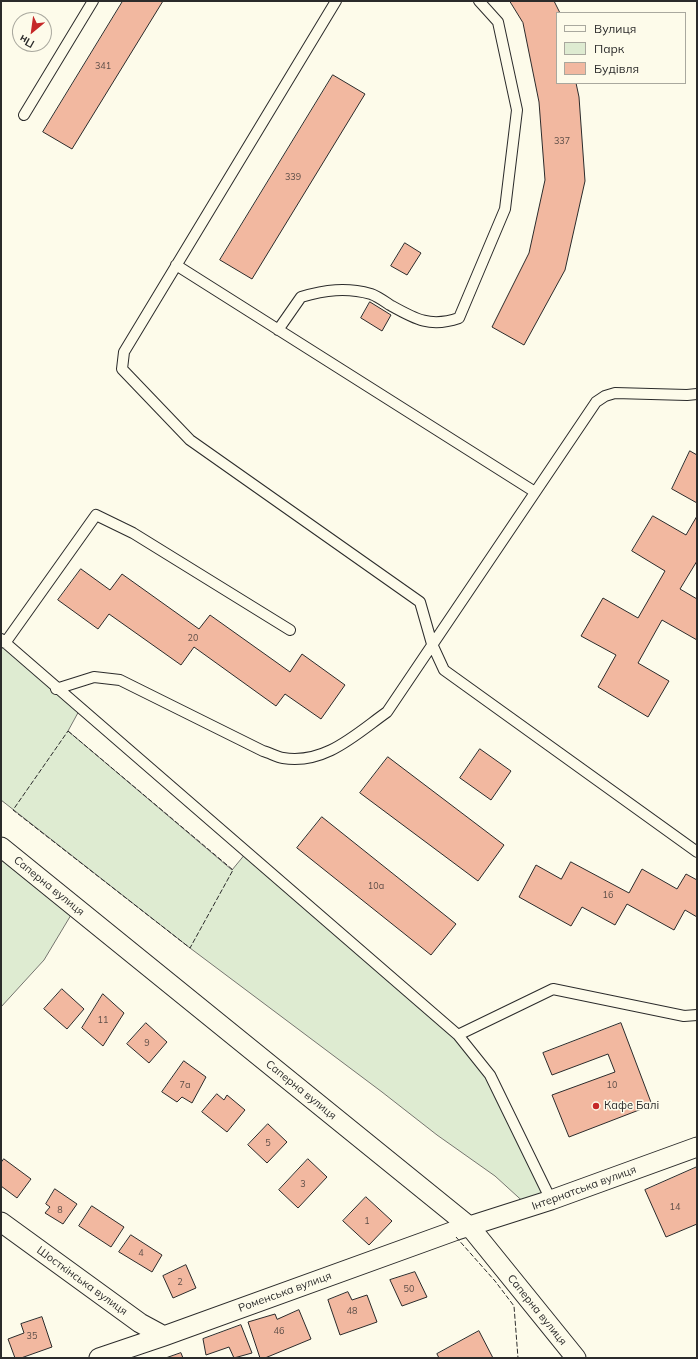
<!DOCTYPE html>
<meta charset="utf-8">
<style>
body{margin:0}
#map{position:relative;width:698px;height:1359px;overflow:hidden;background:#fdfbea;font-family:Mulish,sans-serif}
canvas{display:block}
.frame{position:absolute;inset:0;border:2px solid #2b2b2b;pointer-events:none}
.legend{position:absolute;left:556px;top:12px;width:130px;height:72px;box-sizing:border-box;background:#fdfbea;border:1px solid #a9a89e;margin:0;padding:5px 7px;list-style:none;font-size:12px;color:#2b2b2b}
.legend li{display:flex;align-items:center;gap:8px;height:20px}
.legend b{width:20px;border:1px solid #a9a89e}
.north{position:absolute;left:12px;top:12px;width:40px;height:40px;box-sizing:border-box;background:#fdfbea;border:1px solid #a9a89e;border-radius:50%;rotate:209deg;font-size:11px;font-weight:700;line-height:16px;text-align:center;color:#2b2b2b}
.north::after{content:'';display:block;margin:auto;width:14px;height:18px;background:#c62828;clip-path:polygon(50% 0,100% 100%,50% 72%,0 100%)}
</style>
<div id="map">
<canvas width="698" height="1359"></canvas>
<div class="frame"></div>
<ul class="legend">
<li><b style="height:5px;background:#fdfbea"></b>Вулиця</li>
<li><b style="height:11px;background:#deebd1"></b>Парк</li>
<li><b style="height:11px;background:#f2b8a0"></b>Будівля</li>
</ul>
<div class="north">Пн</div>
</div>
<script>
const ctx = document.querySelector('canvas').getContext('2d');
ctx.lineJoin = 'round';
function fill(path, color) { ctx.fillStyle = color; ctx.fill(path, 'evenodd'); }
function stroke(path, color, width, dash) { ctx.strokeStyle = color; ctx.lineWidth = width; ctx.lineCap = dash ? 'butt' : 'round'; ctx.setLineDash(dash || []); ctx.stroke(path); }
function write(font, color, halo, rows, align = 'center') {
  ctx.font = font + ' Mulish,sans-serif'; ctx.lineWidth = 3; ctx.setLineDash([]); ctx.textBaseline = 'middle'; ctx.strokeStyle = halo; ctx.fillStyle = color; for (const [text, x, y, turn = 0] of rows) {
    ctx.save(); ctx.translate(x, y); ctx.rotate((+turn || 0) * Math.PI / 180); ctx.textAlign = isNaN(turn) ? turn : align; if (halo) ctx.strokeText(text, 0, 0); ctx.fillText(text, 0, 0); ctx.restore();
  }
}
const green = new Path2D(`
 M1 639 80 709 68 731 232 870 246 853 458 1035 490 1075 551 1200 529 1207 495 1176 437 1135 382 1092 190 948 1 800Z
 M1 859 71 915 44 960 1 1007Z`);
const building = new Path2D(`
 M123 1H163L72 149 43 132Z
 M510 1H554L560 13H557V83H576L579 97 585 181 565 270 524 345 492 327 529 253 545 180 539 102 523 23Z
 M333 75 365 94 252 279 220 260Z
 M405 243 421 253 407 275 391 266Z
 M370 302 391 315 382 331 361 318Z
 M690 451 697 455V503L672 489Z
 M653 516 686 535 697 516V561L680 589 697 599V640L662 620 638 663 669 681 648 717 598 687 616 655 581 636 603 598 638 618 665 571 632 551Z
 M81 569 110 590 122 574 199 629 210 615 290 672 302 654 345 685 321 719 285 694 276 706 194 647 181 665 109 614 98 629 58 600Z
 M480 749 511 771 491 800 460 778Z
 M388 757 504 845 478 881 360 793Z
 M322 817 456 924 431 955 297 848Z
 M571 862 629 893 642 869 677 889 686 874 697 880V917L685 910 674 930 627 904 615 925 582 907 571 926 519 897 536 865 561 879Z
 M62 989 84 1009 67 1029 44 1009Z
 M103 994 124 1013 103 1046 82 1028Z
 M146 1023 167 1042 149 1063 127 1044Z
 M621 1023 652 1105 569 1137 552 1095 615 1072 608 1054 552 1075 543 1053Z
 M184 1061 206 1077 192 1103 182 1097 177 1102 162 1092Z
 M217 1094 224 1100 227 1095 245 1110 227 1132 202 1112Z
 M268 1124 287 1142 267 1163 248 1145Z
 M4 1159 31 1179 17 1198 1 1186V1163Z
 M308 1159 327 1177 298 1208 279 1190Z
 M697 1167V1224L666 1237 645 1190Z
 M55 1189 77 1204 63 1224 45 1213 50 1207 46 1204Z
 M366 1197 392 1221 369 1245 343 1221Z
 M92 1206 124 1227 111 1247 79 1226Z
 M131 1235 162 1255 152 1272 119 1252Z
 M186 1265 196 1288 173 1298 163 1276Z
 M415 1272 427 1297 402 1306 390 1280Z
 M348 1292 352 1300 367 1295 377 1322 340 1335 328 1300Z
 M299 1310 311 1339 265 1358H260L248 1322 275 1314 277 1319Z
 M42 1317 52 1347 21 1358H15L8 1339 24 1333 21 1324Z
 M241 1325 252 1353 234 1358 229 1347 206 1355 203 1339Z
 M479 1331 493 1358H439L437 1354Z
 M181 1353 183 1358H166Z`);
const service = new Path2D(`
 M336 1 124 352 122 369 190 440 420 602 432 644 444 670 697 852
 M24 115 93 1
 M176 265 535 492
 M278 330 301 297C325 290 346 287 371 294 377 296 384 301 390 305 415 319 430 328 459 318L505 209 517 110 498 22 479 1
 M1 639 458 1035 490 1075 551 1200
 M5 643 96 515 133 533 290 630
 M56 689 94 677 120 680 263 751C270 753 277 757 283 758 325 765 356 734 387 712L596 402 605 396 615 393 687 395 697 394
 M458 1035 553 989 684 1016 697 1015`);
const minor = new Path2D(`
 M1 847 470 1227 576 1358
 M1 1222 140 1323 164 1336
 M99 1358 164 1336 457 1230 551 1200 697 1147`);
const fence = new Path2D(`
 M68 731 233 870 190 948 13 810Z
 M456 1237 495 1281 514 1306 518 1358`);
const markers = [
 [596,1106,4,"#c62828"]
];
const numberNames = [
 ["341",103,66],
 ["337",562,141],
 ["339",293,177],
 ["20",193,638],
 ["10а",376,886],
 ["16",608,895],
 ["11",103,1020],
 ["9",147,1043],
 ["7а",185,1085],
 ["10",612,1085],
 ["5",268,1143],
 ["3",303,1184],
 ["14",675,1207],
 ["8",60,1210],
 ["1",367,1221],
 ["4",141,1253],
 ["2",180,1282],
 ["50",409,1289],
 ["48",352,1311],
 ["46",279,1331],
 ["35",32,1336]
];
const streetNames = [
 ["Саперна вулиця",49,886,39],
 ["Саперна вулиця",301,1090,39],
 ["Інтернатська вулиця",584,1188,-20],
 ["Шосткінська вулиця",82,1281,36],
 ["Роменська вулиця",285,1292,-20],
 ["Саперна вулиця",537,1310,51]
];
const poiNames = [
 ["Кафе Балі",604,1106]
];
fill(green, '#deebd1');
stroke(green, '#74746e', 1);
fill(building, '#f2b8a0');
stroke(building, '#2b2b2b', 1);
stroke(service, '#2b2b2b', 12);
stroke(minor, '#2b2b2b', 21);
stroke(service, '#fdfbea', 10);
stroke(minor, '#fdfbea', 19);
stroke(fence, '#2b2b2b', 1, [5, 2]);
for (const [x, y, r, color] of markers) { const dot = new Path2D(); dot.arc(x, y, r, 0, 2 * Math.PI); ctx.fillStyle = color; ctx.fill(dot); stroke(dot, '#fdfbea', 1.5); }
write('9px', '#5d4e48', null, numberNames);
write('11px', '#2b2b2b', '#fdfbea', streetNames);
write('11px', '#2b2b2b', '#fdfbea', poiNames, 'left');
</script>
